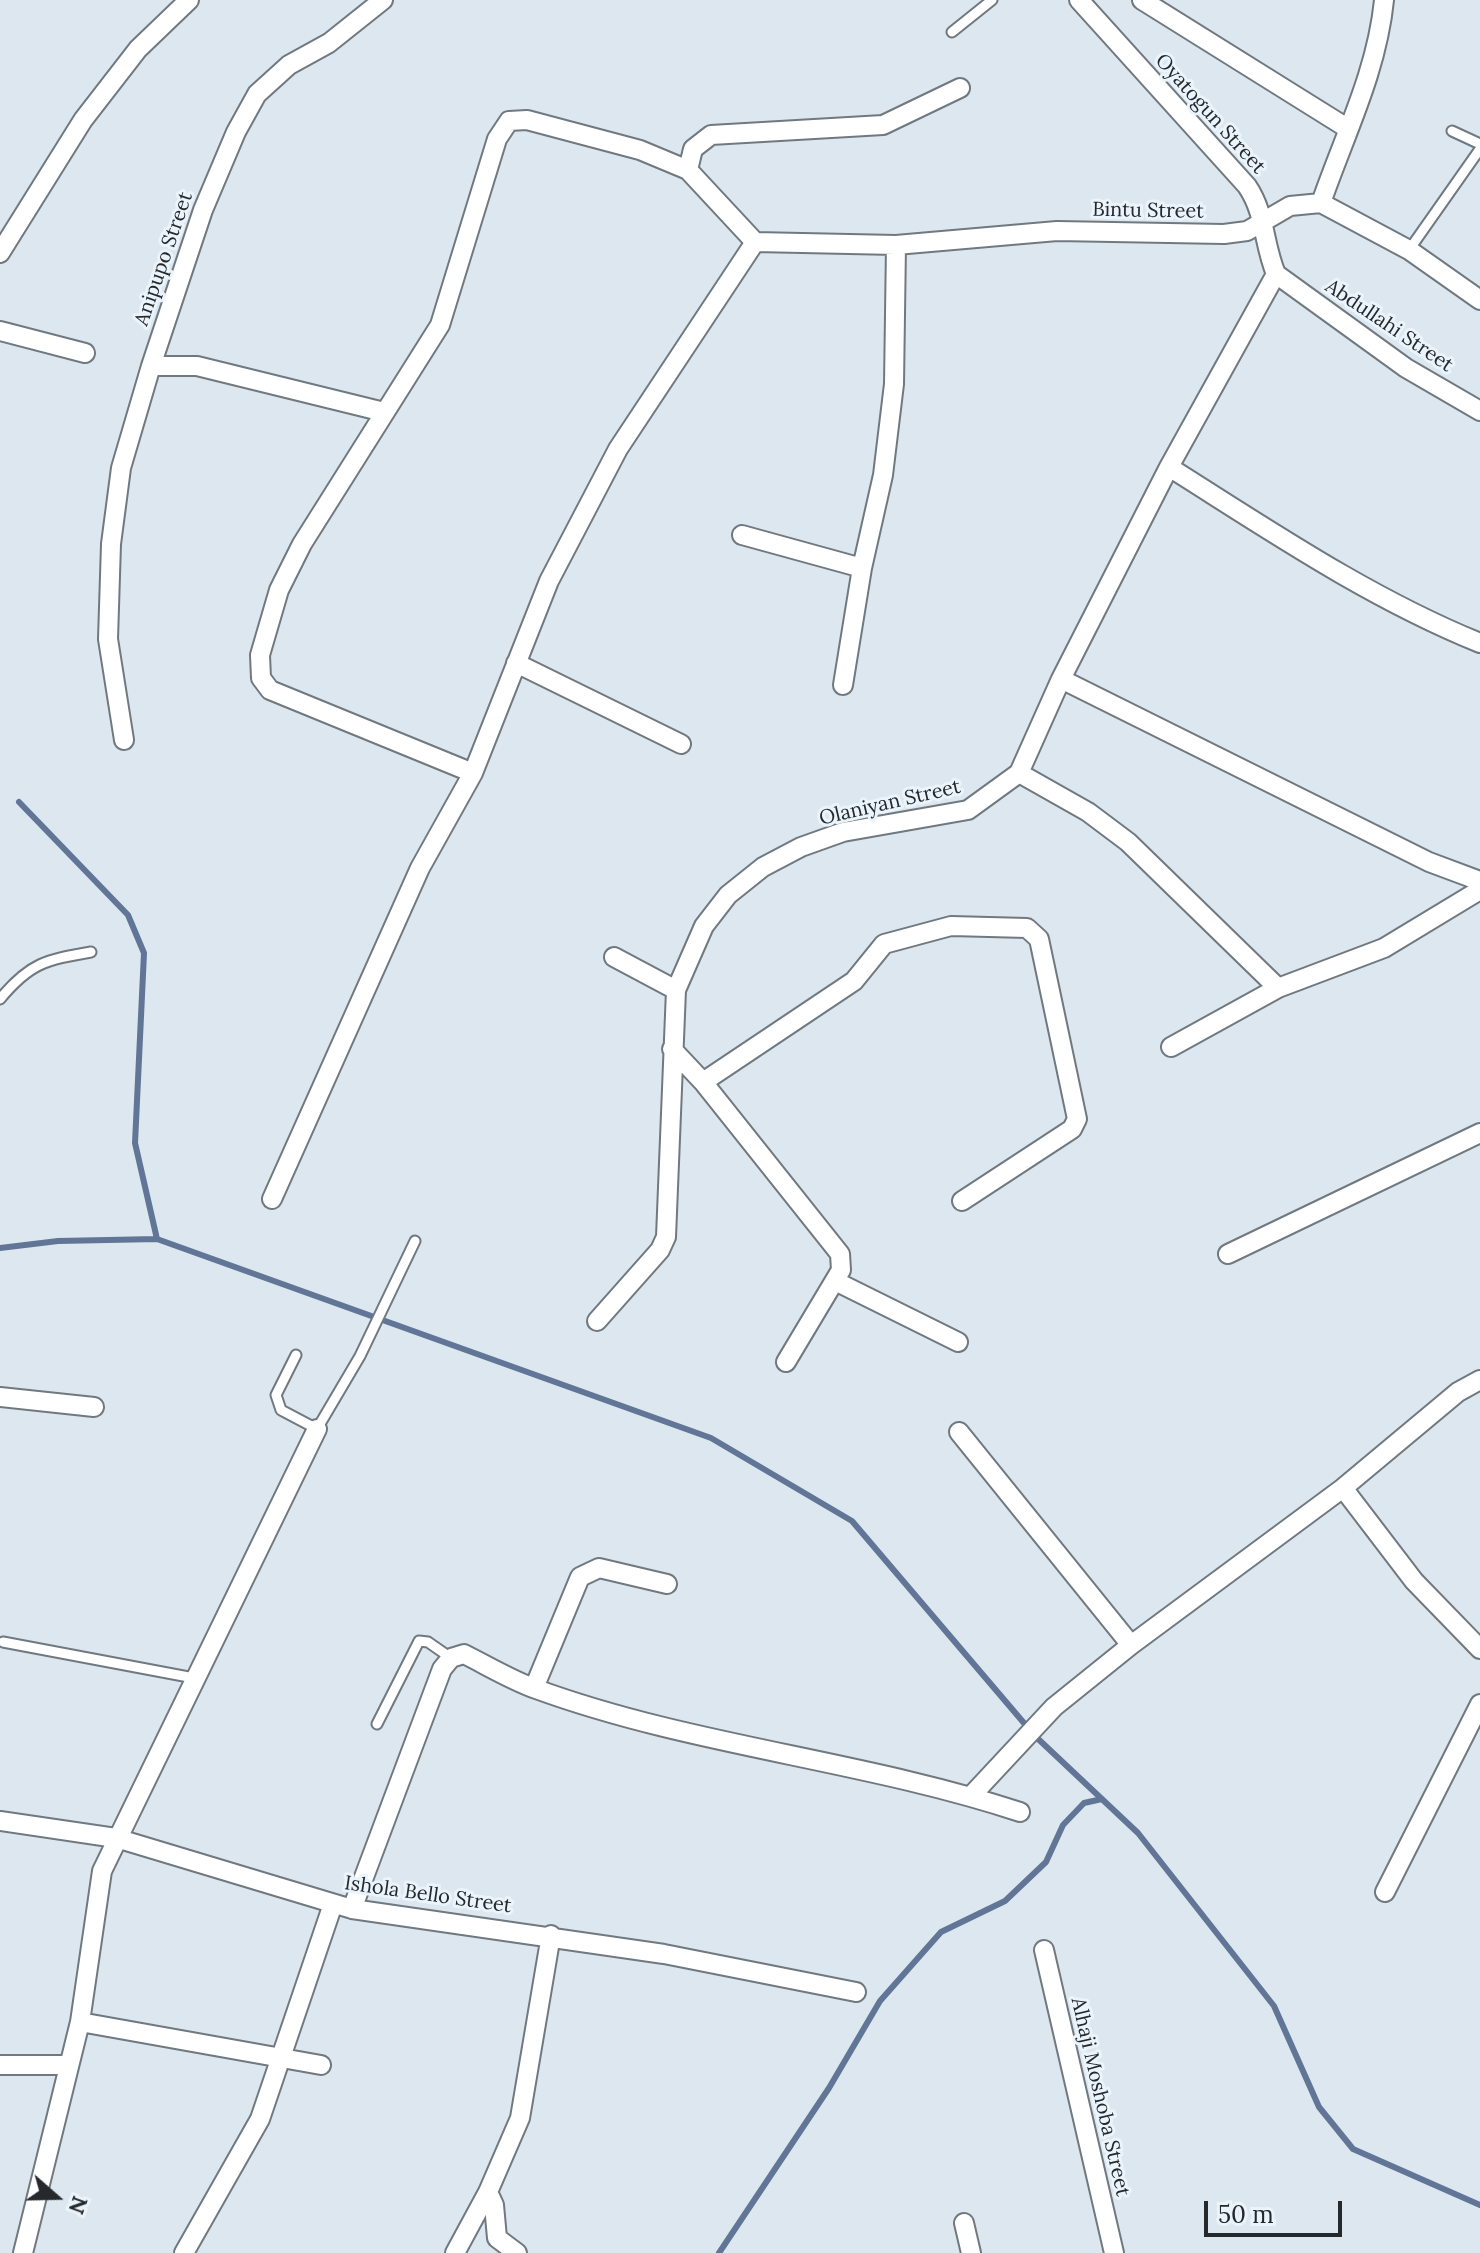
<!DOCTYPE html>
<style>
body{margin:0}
#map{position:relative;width:1480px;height:2253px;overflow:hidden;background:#dde7ef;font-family:Lora,serif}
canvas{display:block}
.north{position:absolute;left:16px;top:2157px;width:80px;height:80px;-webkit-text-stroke:6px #eaf4fc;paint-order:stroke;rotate:110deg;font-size:22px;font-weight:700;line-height:32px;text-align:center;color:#25292c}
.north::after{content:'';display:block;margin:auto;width:28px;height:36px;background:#25292c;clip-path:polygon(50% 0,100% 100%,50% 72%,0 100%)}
.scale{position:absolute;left:1204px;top:2201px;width:138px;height:36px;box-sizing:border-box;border:4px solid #25292c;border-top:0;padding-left:10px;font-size:24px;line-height:28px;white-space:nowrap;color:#25292c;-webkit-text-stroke:6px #eaf4fc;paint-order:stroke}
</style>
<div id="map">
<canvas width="1480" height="2253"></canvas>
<div class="north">N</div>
<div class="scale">50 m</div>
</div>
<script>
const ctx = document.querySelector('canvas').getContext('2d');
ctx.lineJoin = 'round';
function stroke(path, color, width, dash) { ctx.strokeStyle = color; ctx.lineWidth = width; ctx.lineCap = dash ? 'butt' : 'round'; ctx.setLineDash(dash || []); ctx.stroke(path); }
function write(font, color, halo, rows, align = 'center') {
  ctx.font = font + ' Lora,serif'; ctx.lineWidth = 6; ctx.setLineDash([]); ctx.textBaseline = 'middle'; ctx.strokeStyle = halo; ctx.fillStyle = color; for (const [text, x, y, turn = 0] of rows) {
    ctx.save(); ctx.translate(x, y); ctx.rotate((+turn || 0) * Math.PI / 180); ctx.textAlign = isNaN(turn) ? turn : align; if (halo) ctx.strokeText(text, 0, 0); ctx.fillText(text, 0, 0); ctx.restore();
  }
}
const stream = new Path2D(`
 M19 802 128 915 144 953 135 1143 157 1239
 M0 1248 58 1241 157 1239 711 1438 852 1521 1035 1736 1138 1833 1274 2006 1319 2107 1353 2149 1480 2205
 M719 2253 829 2088 880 2001 941 1932 1005 1901 1046 1862 1063 1825 1084 1803 1102 1799`);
const service = new Path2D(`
 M952 32 992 0
 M1452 131 1480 144
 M1409 250 1480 149
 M0 999C30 963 45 960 91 952
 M296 1355 276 1395 281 1410 317 1429 360 1356 415 1241
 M3 1642 194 1678
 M377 1724 419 1641 428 1642 451 1658`);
const minor = new Path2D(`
 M383 0 329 43 289 65 257 94 236 132 203 210 151 366H197L384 412
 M1079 0 1247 186C1266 214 1263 243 1276 274
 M1142 0 1347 128
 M688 170 693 149 711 135 883 125 960 88
 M1321 203 1409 250 1480 300
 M755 242 896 245 1057 231 1224 234 1247 231 1290 206 1321 203C1344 136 1377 72 1384 0
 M0 253 83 120 138 49 189 0
 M1276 274 1406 368 1480 411
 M0 331 85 353
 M1169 467C1269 530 1369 598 1480 643
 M742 535 862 568
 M516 663 681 744
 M1061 679 1429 862 1480 881
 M843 685 862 568 883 475 894 384 896 245
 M124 740 108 639 111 544 121 468 151 366
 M473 773 270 690 261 678 260 655 279 590 302 544 440 325 497 139 509 121 527 120 640 150 688 170 755 242
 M1019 773 1088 812 1128 842 1278 988
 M614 957 676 990
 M1171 1047 1278 988 1384 948 1480 890
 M672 1049 703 1082 840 1254 841 1270 786 1362
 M703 1082 854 981 884 944 951 926 1027 928 1039 939 1077 1119 1072 1129 962 1201
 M272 1199 420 868 473 773 549 581 618 449 755 242
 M1228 1254 1480 1133
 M835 1281 958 1342
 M597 1321 660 1250 666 1237 676 990 704 926 728 895 763 867 801 847 843 832 968 810 1019 773 1061 679 1169 467 1276 274
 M0 1397 94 1407
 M959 1432 1131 1645
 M1343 1488 1414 1581 1480 1649
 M534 1688 580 1577 599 1568 667 1584
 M971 1796 1054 1707 1131 1645 1343 1488 1458 1392 1480 1380
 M0 1821 116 1838 352 1909 664 1954 856 1992
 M1385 1892 1480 1704
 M352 1909 442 1669 451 1658 464 1654C488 1666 511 1680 536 1689 692 1746 862 1760 1020 1812
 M1044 1950 1114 2253
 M80 2022 321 2065
 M0 2065H68
 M488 2192 494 2205 497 2238 517 2253
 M964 2223 971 2253
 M23 2253 80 2022 102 1871 317 1429
 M184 2253 260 2119 333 1904
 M455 2253 488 2192 520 2118 551 1935`);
const streetNames = [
 ["Oyatogun Street",1210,114,48],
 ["Bintu Street",1148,211,1],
 ["Anipupo Street",164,259,-71],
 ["Abdullahi Street",1389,326,34],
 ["Olaniyan Street",890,803,-13],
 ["Ishola Bello Street",428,1895,8],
 ["Alhaji Moshoba Street",1100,2097,77]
];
stroke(stream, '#617596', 6);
stroke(service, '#707980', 13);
stroke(minor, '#707980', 22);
stroke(service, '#fff', 9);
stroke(minor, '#fff', 18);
write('20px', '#25292c', '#eaf4fc', streetNames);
</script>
